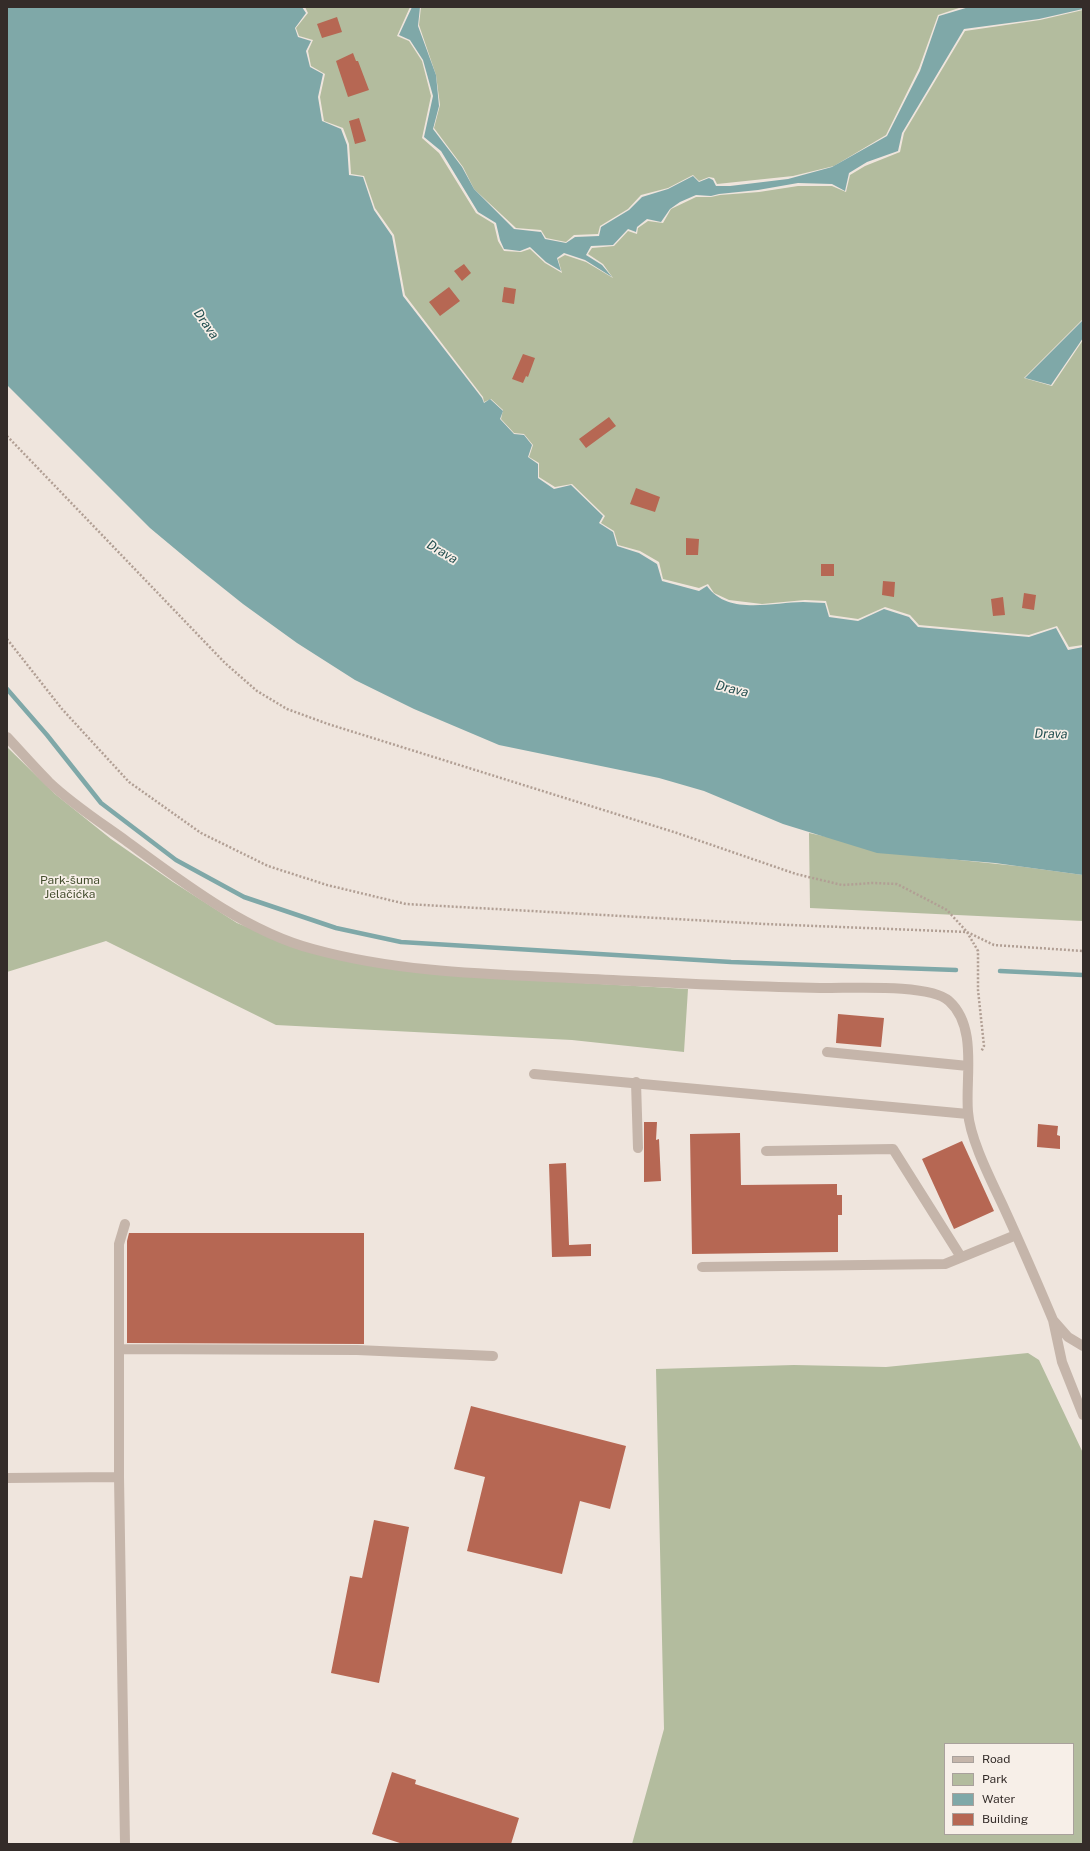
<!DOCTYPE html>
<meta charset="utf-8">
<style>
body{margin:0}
#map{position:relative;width:1090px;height:1851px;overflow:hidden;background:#efe5dd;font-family:"Public Sans",sans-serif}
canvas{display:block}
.frame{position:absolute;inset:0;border:8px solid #342c29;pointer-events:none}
.legend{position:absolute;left:944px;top:1743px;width:130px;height:92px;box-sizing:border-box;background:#f7efe8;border:1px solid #a9a19c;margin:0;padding:5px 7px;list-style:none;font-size:12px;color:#342c29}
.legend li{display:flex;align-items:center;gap:8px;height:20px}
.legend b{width:20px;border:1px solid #a9a19c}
</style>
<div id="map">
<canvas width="1090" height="1851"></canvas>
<div class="frame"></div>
<ul class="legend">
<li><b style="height:5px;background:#c5b5aa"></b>Road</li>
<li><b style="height:11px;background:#b3bc9e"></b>Park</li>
<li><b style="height:11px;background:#7fa8a8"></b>Water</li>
<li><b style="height:11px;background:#b66753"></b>Building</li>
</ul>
</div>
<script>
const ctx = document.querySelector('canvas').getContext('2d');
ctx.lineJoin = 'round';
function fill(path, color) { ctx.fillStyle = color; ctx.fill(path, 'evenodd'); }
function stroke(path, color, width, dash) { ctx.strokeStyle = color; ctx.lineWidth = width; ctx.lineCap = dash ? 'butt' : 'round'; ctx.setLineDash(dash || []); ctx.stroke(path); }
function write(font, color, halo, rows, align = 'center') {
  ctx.font = font + ' "Public Sans",sans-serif'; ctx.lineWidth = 3.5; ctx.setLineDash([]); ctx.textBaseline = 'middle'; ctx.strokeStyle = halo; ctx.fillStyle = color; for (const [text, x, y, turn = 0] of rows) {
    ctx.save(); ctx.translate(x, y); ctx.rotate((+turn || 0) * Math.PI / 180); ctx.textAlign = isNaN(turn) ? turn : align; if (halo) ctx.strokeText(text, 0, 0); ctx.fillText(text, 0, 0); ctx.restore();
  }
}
const green = new Path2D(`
 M305 7H410L397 36 409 41 422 61 431 96 422 138 439 153 476 213 494 224 498 241 504 251 521 252 530 249 545 263 562 273 558 259 565 255 586 262 613 278 603 264 588 254 592 248 614 246 628 231 637 234 638 228 648 221 663 223 671 209 696 197H711L720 195 759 192 798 186H832L846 192 850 175 865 166 900 152 904 133 965 31 1040 20 1083 10V319L1024 378 1052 386 1083 340V645L1069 647 1057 626 1029 635 919 625 910 615 885 607 858 619 830 615 826 601 805 600 762 604 729 600 714 593 708 584 699 588 663 579 659 562 640 551 618 545 614 531 601 523 605 516 572 484 555 487 539 477V463L529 457 533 445 524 434 514 433 501 419 503 410 491 399 484 402 483 397 405 295 394 235 375 208 364 176 351 174 349 144 343 128 324 121 320 97 325 74 311 66 308 51 313 40 299 36 296 28 308 13Z
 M421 7H962L938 15 919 68 886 135 834 166 793 176 717 184 714 178 709 177 699 181 693 175 668 188 641 195 628 209 600 226 598 234 574 235 566 242 546 238 541 230 516 228 474 189 463 167 434 128 440 105 436 75 419 25Z
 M7 747 55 794 111 839 173 882 237 923 312 953 478 977 688 989 684 1052 572 1040 276 1025 106 941 7 972Z
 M809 833 911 855 1017 866 1083 875V921L810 908Z
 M1028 1353 1039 1360 1083 1453V1844H632L664 1729 656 1369 794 1365 886 1367ZM945 1744H1073V1834H945Z`);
const water = new Path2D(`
 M7 7H302L306 13 295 28 298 37 311 41 306 51 310 67 323 74 318 97 322 121 341 129 347 145 349 175 363 177 374 210 392 236 403 296 482 398 484 403 490 399 503 411 500 419 514 434 524 435 532 445 528 457 538 464V478L554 489 571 485 603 516 599 523 613 532 617 546 639 553 657 564 662 581 699 591 707 586C728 616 773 602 803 602 810 602 818 603 825 603L829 617 858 621 884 609 909 617 918 627 1029 637 1056 628 1068 650 1083 647V875L995 863 877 853 783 824 704 791 659 778 499 745 414 709 355 680 297 643 243 604 198 568 150 528 7 385Z
 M412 7H420L418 26 436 75 439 106 433 129 462 167 474 189 514 229 541 232 545 239 566 243 575 237 599 236 601 227 629 210 642 197 668 189 693 176 699 182 709 178 713 180 716 186H730L788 179 832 167 887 136 920 71 939 16 969 7H1083V9L1039 19 964 29 902 133 898 151 867 162 849 173 845 191 832 184 798 183 758 190 719 194 711 196 696 195 680 202 670 209 661 222 647 219 637 227 636 232 628 229 613 245 591 246 586 255 602 265 612 277 585 260 564 253 557 258 561 271 546 262 530 247 520 251 504 249 500 240 496 223 478 212 441 151 424 137 433 96 423 60 410 40 399 35Z
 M1083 320V338L1051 385 1025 378Z`);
const stream = new Path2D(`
 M7 689 47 735 101 803 176 860 244 897 336 928 401 942 731 962 956 970
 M1000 971 1083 975`);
const building = new Path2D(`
 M337 17 342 32 322 38 317 24Z
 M353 53 356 61H358L369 90 348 97 336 61Z
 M359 118 366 141 355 144 349 121Z
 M464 264 471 273 462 281 454 271Z
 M449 287 460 301 440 316 429 302Z
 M504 287 516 289 514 304 502 302Z
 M523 354 535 358 528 377 526 376 523 383 512 379Z
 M609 417 616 426 586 448 579 439Z
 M636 488 660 497 655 512 630 504Z
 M686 538 699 539 698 555H686Z
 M821 564H834V576H821Z
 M883 581 895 582 894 597 882 595Z
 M1024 593 1036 595 1034 610 1022 608Z
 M1003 597 1005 615 993 616 991 599Z
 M838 1014 884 1018 881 1047 836 1043Z
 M644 1122H657L656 1140 659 1139 661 1181 644 1182Z
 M1038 1124 1058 1126 1057 1135 1060 1136V1149L1037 1147Z
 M740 1133 741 1185 837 1184V1195H842V1215H838V1252L692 1254 690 1134Z
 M962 1141 994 1211 954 1229 922 1159Z
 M566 1163 569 1245 591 1244V1256L552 1257 549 1164Z
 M129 1233H364V1344L127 1343V1241Z
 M471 1406 626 1446 610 1509 580 1501 562 1574 467 1551 485 1477 454 1469Z
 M374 1520 409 1527 379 1683 331 1673 350 1576 362 1578Z
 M392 1772 416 1780 415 1784 519 1818 511 1844H403L372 1834Z`);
const path = new Path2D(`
 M7 436 225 663 257 691 287 709 328 724 677 833 796 874 842 885 873 883 897 884 947 910 967 932 978 951V990L984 1046 981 1052
 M7 639 62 709 129 782 201 833 268 866 327 885 406 904 765 924 967 932 994 945 1083 951`);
const minor = new Path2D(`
 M7 737C21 752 35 768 49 782 72 804 100 822 125 840 181 881 245 931 313 949 397 972 483 974 570 978 656 982 742 987 829 988 855 988 931 984 949 1001 978 1027 965 1078 968 1112 970 1140 992 1182 1004 1208 1021 1245 1037 1282 1053 1320L1068 1337 1083 1346
 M827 1052 968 1066
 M534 1074 968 1114
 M636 1082 638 1148
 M766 1151 893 1149 961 1257
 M702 1267 945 1264 1016 1235
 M1053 1320 1062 1362 1083 1415
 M119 1349 357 1350 493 1356
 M7 1478 119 1477
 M125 1844 119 1477V1244L125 1224`);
const parkNames = [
 ["Park-šuma",70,880],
 ["Jelačićka",70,894]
];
const waterNames = [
 ["Drava",206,324,55],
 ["Drava",442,552,31],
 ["Drava",732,689,14],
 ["Drava",1051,734,1]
];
fill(green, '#b3bc9e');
fill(water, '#7fa8a8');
stroke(stream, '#7fa8a8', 4.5);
fill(building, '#b66753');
stroke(path, '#b19f94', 2.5, [2, 2]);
stroke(minor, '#c5b5aa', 10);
write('12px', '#454f2f', '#f7efe8', parkNames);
write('italic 13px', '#234f50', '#f7efe8', waterNames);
</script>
